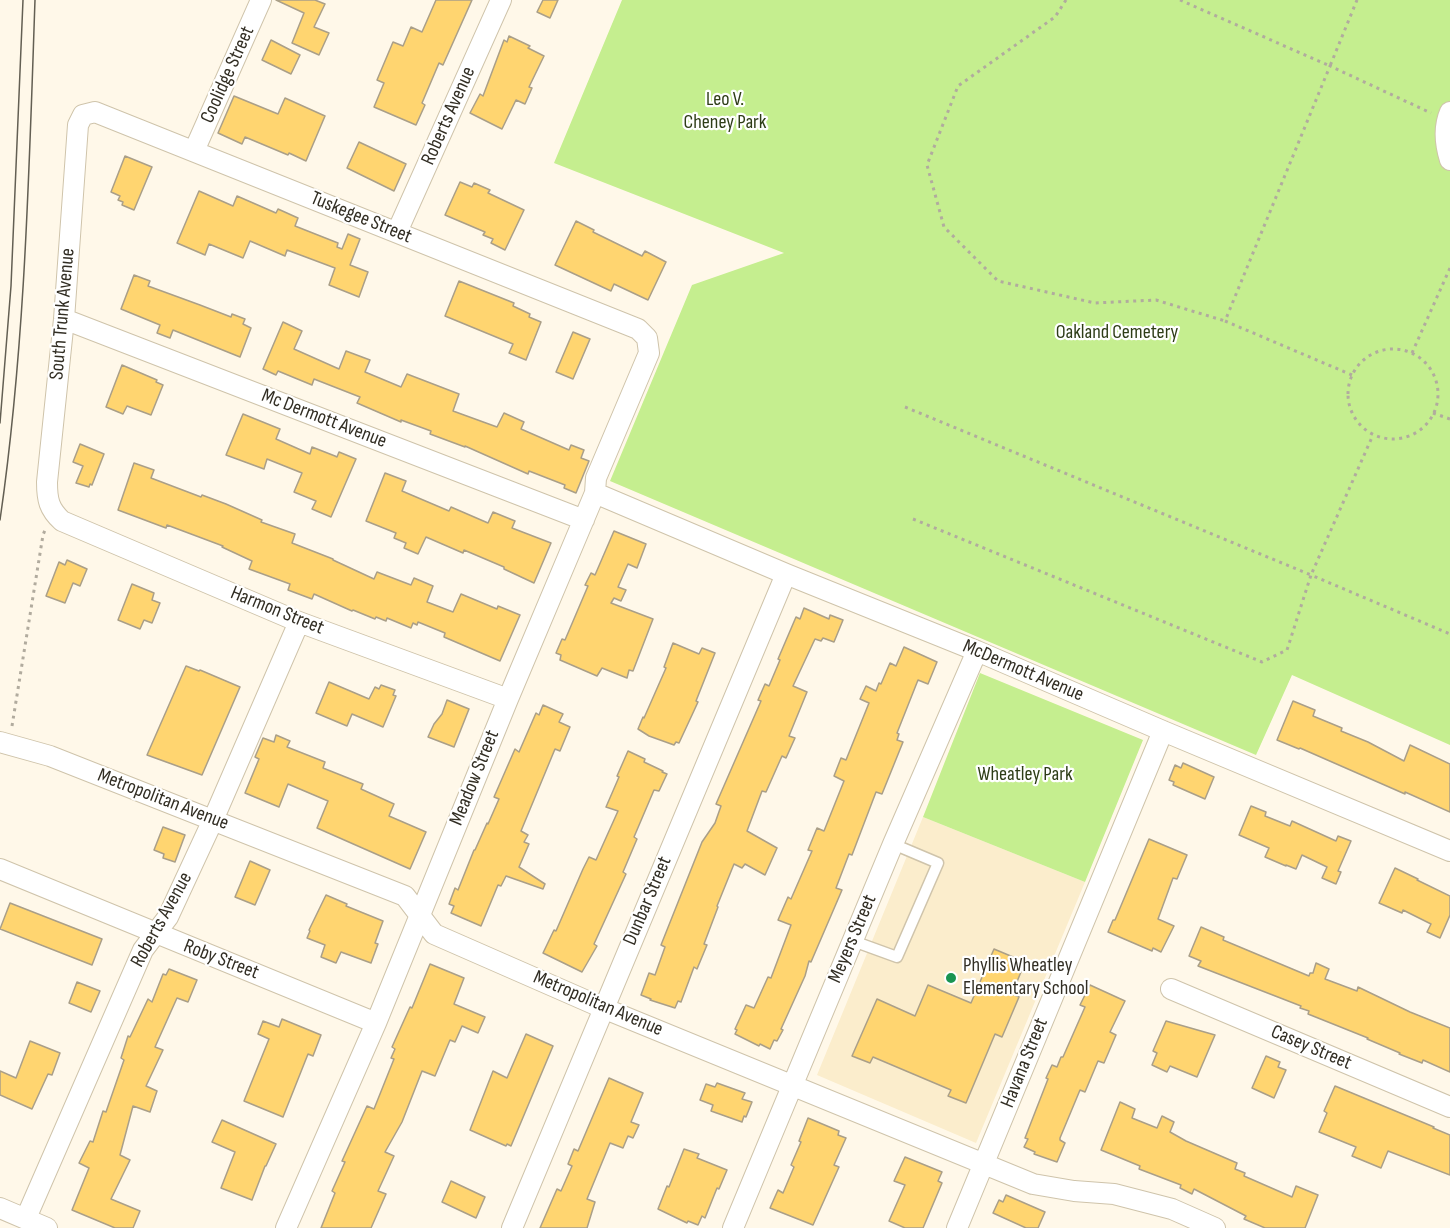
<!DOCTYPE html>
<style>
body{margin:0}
canvas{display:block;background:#fff8e9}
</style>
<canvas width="1450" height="1228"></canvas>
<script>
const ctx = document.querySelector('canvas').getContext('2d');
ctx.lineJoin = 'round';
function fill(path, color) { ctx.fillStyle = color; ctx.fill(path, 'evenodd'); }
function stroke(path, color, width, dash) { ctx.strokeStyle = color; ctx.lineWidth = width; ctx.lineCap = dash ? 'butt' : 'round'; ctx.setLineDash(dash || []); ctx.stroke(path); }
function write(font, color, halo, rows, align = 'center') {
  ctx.font = font + ' "Sofia Sans Condensed",sans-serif'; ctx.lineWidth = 4.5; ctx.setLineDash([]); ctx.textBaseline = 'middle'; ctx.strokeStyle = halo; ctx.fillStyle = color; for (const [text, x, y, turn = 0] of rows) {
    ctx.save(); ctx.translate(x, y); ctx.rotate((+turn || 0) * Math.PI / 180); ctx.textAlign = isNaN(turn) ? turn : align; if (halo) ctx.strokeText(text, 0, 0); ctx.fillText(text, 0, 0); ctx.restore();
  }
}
const built = new Path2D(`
 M923 817 1085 882 976 1143 817 1075Z`);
const green = new Path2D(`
 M622 0H1450V745L1292 675 1256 755 610 481 692 285 784 253 554 163Z
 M980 673 1143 740 1085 882 923 817Z`);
const building = new Path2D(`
 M276 0H315L325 4 314 27 329 33 319 55 292 43 304 13Z
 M436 0H472L443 65 439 63 422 103 425 105 416 125 374 107 384 83 377 80 393 42 403 46 411 27 422 32Z
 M543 0H558L550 18 537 12Z
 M509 36 530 46 528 48 544 56 529 87 532 88 525 104 516 100 502 129 470 113 480 94 483 96 504 40 507 42Z
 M271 40 300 55 291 74 262 60Z
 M234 96 278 114 285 98 325 116 306 161 289 153 288 155 245 137 242 144 218 133Z
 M359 142 406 164 394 191 347 168Z
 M125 156 152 167 134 210 122 205 123 202 118 200 120 196 111 192Z
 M460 182 472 187 474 183 490 190 488 193 524 210 505 250 491 243 493 239 483 235 485 232 445 215Z
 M199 191 233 206 237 196 276 213 278 209 298 218 295 226 338 243 337 247 342 249 348 234 360 239 350 265 368 272 359 297 329 285 335 268 287 250 285 256 250 241 243 258 209 244 205 255 177 243Z
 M576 221 594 230 593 232 642 256 645 251 666 262 648 300 614 284 611 291 555 265Z
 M134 275 150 281 148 286 200 305 231 317 232 314 245 319 243 324 251 328 240 357 173 330 170 338 157 333 160 325 121 309Z
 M459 281 514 303 513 306 530 314 529 317 541 322 526 360 509 353 513 344 445 316Z
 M283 322 302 331 294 349 339 369 346 351 370 360 365 372 401 387 407 374 459 394 453 411 497 427 504 413 524 422 521 429 569 450 571 445 584 450 581 458 589 461 576 493 564 488 565 485 529 471 528 474 465 446V447L430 434 431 431 401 420V422L357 403 360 397 314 379 312 385 278 371 276 375 263 369Z
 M573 332 590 339 573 379 556 372Z
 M122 365 157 380 156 382 163 385 151 415 127 406 123 414 106 407Z
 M243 414 280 429 276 439 310 454 312 447 335 456 337 457 339 452 356 459 331 517 312 509 316 501 294 492 302 473 267 459 264 469 226 455Z
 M80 444 104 454 92 485 90 484 89 487 76 483 83 466 73 462Z
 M134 463 154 470 151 478 201 497 202 495 226 504 262 520 261 522 295 534 292 543 333 559V560L374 579 377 572 411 585 414 578 433 586 427 602 453 612 461 594 497 609 498 606 520 615 500 661 444 637 445 633 418 622 417 625 413 623 411 628 387 618 386 621 376 617 375 619 353 610 352 611 314 594 312 599 288 590 290 584 249 569 252 561 222 547 223 546 167 525 166 528 118 510Z
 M385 473 406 481 402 491 449 511 451 507 488 523 493 512 515 521 512 528 551 543 534 583 504 569V567L464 550 463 553 426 537 418 554 404 548 406 543 394 538 396 533 366 521Z
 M614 531 646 544 637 568 628 564 618 587 626 590 621 601 614 598 611 603 653 619 633 671 629 670 627 678 602 668 597 676 560 660 561 655 556 653 562 639 565 640 588 586 585 585 591 573 595 575Z
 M67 560 87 569 80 586 73 583 65 603 46 596 59 562 65 565Z
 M132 584 154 593 152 600 160 603 152 623 144 620 140 629 118 620Z
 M804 608 829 619 830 615 843 620 834 642 823 638 821 641 815 639 793 686 807 692 789 736 795 738 786 758 782 756 766 792 762 791 747 831 777 848 765 875 745 864 742 868 734 864 717 906 718 907 704 944 707 945 697 969 694 967 681 1002 678 1001 675 1008 650 1000 651 999 641 995 649 973 655 975 665 947 661 945 702 842 715 823 721 806 716 804 761 701 758 700 765 684 769 686 780 660 778 659 796 617 800 619Z
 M673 643 699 654 702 648 715 653 696 701 698 702 692 715 679 743 676 742 674 745 649 736 638 729 643 717 644 718 666 668 664 667Z
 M904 647 937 662 928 684 918 680 897 733 899 734 897 740 903 742 882 794 876 792 852 855 849 854 836 888 842 890 811 962 809 961 805 976 781 1029 783 1030 777 1041 774 1040 770 1049 760 1044 759 1046 735 1034 737 1030 735 1029 746 1005 754 1008 768 977 771 978 791 925 778 920 788 897 791 899 812 851 808 850 817 828 824 831 844 781 834 776 841 758 846 760 869 703 860 699 866 686 876 691 879 683 881 684 890 663 896 666Z
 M186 666 199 671 200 670 240 687 202 775 147 755Z
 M329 682 369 699 375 687 379 689 381 685 395 690 393 695 396 696 383 727 352 714 347 726 316 713Z
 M447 700 469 709 454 747 428 737 434 724 442 714Z
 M1293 701 1315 710 1313 716 1342 728 1341 731 1368 742 1404 761 1410 745 1450 764V812L1405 792V794L1300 748 1299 749 1277 740Z
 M543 705 563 714 559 722 570 727 560 751 555 749 521 831 528 835 524 842 529 844 519 867 545 884 543 889 506 876 501 886 498 885 481 926 451 913 454 906 449 904 455 888 458 890 474 850H475L487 823 488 824 499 799 494 797 515 749 519 752 536 713 539 715Z
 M276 735 290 741 287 747 325 762 323 768 363 784 361 789 394 804 389 816 426 832 410 869 317 828 328 801 288 784 279 807 245 793 259 759 255 757 263 738 274 742Z
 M628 751 645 759 644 762 663 771 662 772 667 774 659 791 654 790 634 837 637 839 623 872 626 874 594 944 597 946 582 972 543 953 554 930 556 931 583 869 589 857 596 860 618 811 606 807 619 777 617 776Z
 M1183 763 1214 777 1205 799 1173 785 1174 782 1169 780 1175 765 1181 768Z
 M1251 806 1266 812 1265 816 1290 826 1292 821 1336 841 1338 836 1351 841 1338 871 1341 872 1336 884 1322 878 1327 867 1302 855 1296 869 1286 865V866L1265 857 1269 848 1239 835Z
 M163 827 185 835 175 862 163 858 164 854 154 850Z
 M1149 839 1187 855 1177 879 1173 878 1158 919 1174 926 1161 952 1153 948 1152 951 1108 932 1113 920H1115Z
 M250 861 270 870 255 905 235 897Z
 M1395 868 1418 879 1417 880 1450 896V915L1440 938 1427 932 1431 924 1403 910 1402 913 1379 903Z
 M326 895 347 904 346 906 383 921 375 943 378 944 371 963 341 952 336 963 321 957 325 945 307 938 310 931 309 930Z
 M10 903 102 939 92 965 0 929Z
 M1201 927 1224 937 1223 940 1309 976 1310 973H1313L1316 963 1329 969 1325 979 1357 991 1358 987 1410 1012 1450 1028V1072L1423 1060 1422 1063 1399 1054 1400 1053 1367 1039 1368 1038 1308 1014 1309 1011 1300 1008 1301 1006 1198 966 1201 961 1189 956Z
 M994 949 1025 962 1012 994 1019 997 1002 1037 995 1034 966 1103 948 1096 951 1090 873 1057 870 1063 852 1056 877 999 915 1016 928 985 971 1003Z
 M430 964 464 978 454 1004 485 1017 478 1033 462 1026 455 1042 450 1040 435 1076 422 1071 402 1122 385 1152 394 1156 378 1191 386 1194 371 1228H321L335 1193 332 1191 345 1162 342 1161 367 1106 374 1109 394 1059 391 1058 395 1049 392 1047 410 1007 412 1008Z
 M169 969 197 980 188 1002 177 998 155 1047 163 1050 146 1086 157 1091 150 1112 133 1106 120 1155 130 1160 111 1199 140 1211 133 1228H115L72 1210 89 1168 79 1163 90 1141 93 1142 103 1111 106 1112 124 1060 121 1058 128 1036 130 1037 148 999 152 1002 163 974 166 975Z
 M77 982 100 991 91 1012 69 1003Z
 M1090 985 1125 1001 1110 1032 1116 1035 1104 1063 1098 1061 1085 1092 1080 1090 1060 1138V1140L1065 1143 1057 1162 1034 1154 1035 1152 1024 1147 1028 1139 1025 1138 1048 1079 1046 1078 1052 1065 1057 1067 1061 1057H1063L1085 1007 1080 1005Z
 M282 1019 321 1035 313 1056 308 1054 283 1117 244 1101 269 1039 258 1034 263 1021 279 1027Z
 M1166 1021 1215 1035 1197 1077 1170 1066 1167 1072 1152 1065 1157 1053 1153 1051Z
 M526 1034 553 1046 511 1146 507 1144 506 1146 470 1130 493 1071 507 1078Z
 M30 1041 60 1053 52 1075 48 1074 32 1109 0 1095V1071L16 1078Z
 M1266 1056 1280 1062 1278 1067 1286 1070 1274 1098 1252 1088Z
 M609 1078 643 1093 631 1122 639 1125 633 1138 628 1136 623 1148 610 1143 587 1199 595 1202 587 1228H540L557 1189 561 1191 572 1166 568 1164 574 1149 578 1151Z
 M717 1083 745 1093 742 1099 752 1102 746 1117 744 1116 742 1122 711 1111 713 1105 700 1100 706 1084 715 1087Z
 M1335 1086 1434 1127 1433 1128 1450 1135V1175L1388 1151 1381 1168 1352 1156 1356 1147 1319 1132 1327 1113 1324 1111Z
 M1120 1102 1135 1109 1132 1118 1157 1128 1162 1116 1174 1122 1170 1132 1186 1141 1237 1163 1235 1169 1245 1173 1244 1176 1292 1197 1296 1186 1318 1195 1305 1228H1265L1244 1219 1246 1216 1194 1189 1192 1194 1180 1188 1181 1185 1139 1169 1140 1166 1101 1150Z
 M808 1118 839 1131 838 1135 846 1138 834 1165 839 1167 813 1225 770 1208 778 1190 783 1193 794 1167 791 1165 801 1142 799 1141Z
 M222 1120 276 1144 266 1166H265L252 1200 221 1188 235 1152 212 1142Z
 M684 1149 699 1154 697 1158 727 1170 719 1189 717 1188 705 1218 702 1216 698 1225 688 1221 687 1223 658 1209 667 1186 669 1187Z
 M905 1157 942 1172 938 1181 942 1183 923 1228H905L889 1221 905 1185 894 1181Z
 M451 1181 485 1197 476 1218 442 1202Z
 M1006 1195 1045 1212 1038 1228H1026L993 1213 999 1200 1003 1202Z`);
const path = new Path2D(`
 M1066 0 1055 17 958 86 927 165 944 227 998 281 1095 303 1156 300 1225 321
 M1180 0 1330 66 1357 0
 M1348 394a45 45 0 1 1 90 0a45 45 0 1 1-90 0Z
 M1412 353 1450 268
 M1352 375 1225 321 1330 66 1431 113
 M905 407 1311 575 1373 435
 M1433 413 1450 419
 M913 519 1262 662 1287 650 1311 575 1450 634
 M12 726 43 535 45 530`);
const lane = new Path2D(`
 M853 941 897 957 938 863 893 844`);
const street = new Path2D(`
 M1450 112C1443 128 1445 144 1450 160
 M194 151 261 0
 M397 232 501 0
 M64 319 584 520
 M595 493 786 574 977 651 1163 731 1450 851
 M0 742 50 756 405 896 434 934 603 1008 1033 1184 1074 1191 1114 1194 1172 1209 1215 1228
 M0 869C125 921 251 971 376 1023
 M1171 989 1450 1107
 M0 1208 47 1228
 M26 1218 143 950 168 917 213 820 299 622
 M286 1228 376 1023 508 699 595 493 596 478 649 353 647 338 638 329 95 112 83 115 78 125 64 319 47 482C47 500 49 509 62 521L299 622 508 699
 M512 1228 786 574
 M733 1228 893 844 977 651
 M957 1228 1163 731`);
const tram = new Path2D(`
 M0 423 11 286 23 0
 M0 520C25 348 29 173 35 0`);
const markers = [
 [951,978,6,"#199451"]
];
const streetNames = [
 ["Coolidge Street",228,75,-66],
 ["Roberts Avenue",449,116,-66],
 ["Tuskegee Street",361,218,22],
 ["South Trunk Avenue",63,314,-85],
 ["Mc Dermott Avenue",324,419,21],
 ["Harmon Street",277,611,22],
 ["McDermott Avenue",1023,671,23],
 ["Meadow Street",475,778,-68],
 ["Metropolitan Avenue",163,800,21],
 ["Dunbar Street",648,901,-67],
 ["Roberts Avenue",162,920,-61],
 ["Meyers Street",853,939,-67],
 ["Roby Street",221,960,21],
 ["Metropolitan Avenue",598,1004,23],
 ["Casey Street",1311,1048,23],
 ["Havana Street",1025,1063,-68]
];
const parkNames = [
 ["Leo V.",725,100],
 ["Cheney Park",725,123],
 ["Oakland Cemetery",1117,333],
 ["Wheatley Park",1025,775]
];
const poiNames = [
 ["Phyllis Wheatley",963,966],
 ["Elementary School",963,989]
];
fill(built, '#fbedcc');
fill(green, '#c5ee8f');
fill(building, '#ffd570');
stroke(building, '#aa9f88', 1.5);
stroke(lane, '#cfc4ab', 13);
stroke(street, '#cfc4ab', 22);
stroke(path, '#b1ab9e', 3, [3, 4.5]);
stroke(lane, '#fff', 10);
stroke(street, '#fff', 20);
stroke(tram, '#635f53', 1.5);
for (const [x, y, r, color] of markers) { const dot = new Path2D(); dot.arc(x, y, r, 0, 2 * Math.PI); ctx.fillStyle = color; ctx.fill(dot); stroke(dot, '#fff', 2); }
write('20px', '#322e24', '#fff', streetNames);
write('20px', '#2e3d17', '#fff', parkNames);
write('20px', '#322e24', '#fff', poiNames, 'left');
</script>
